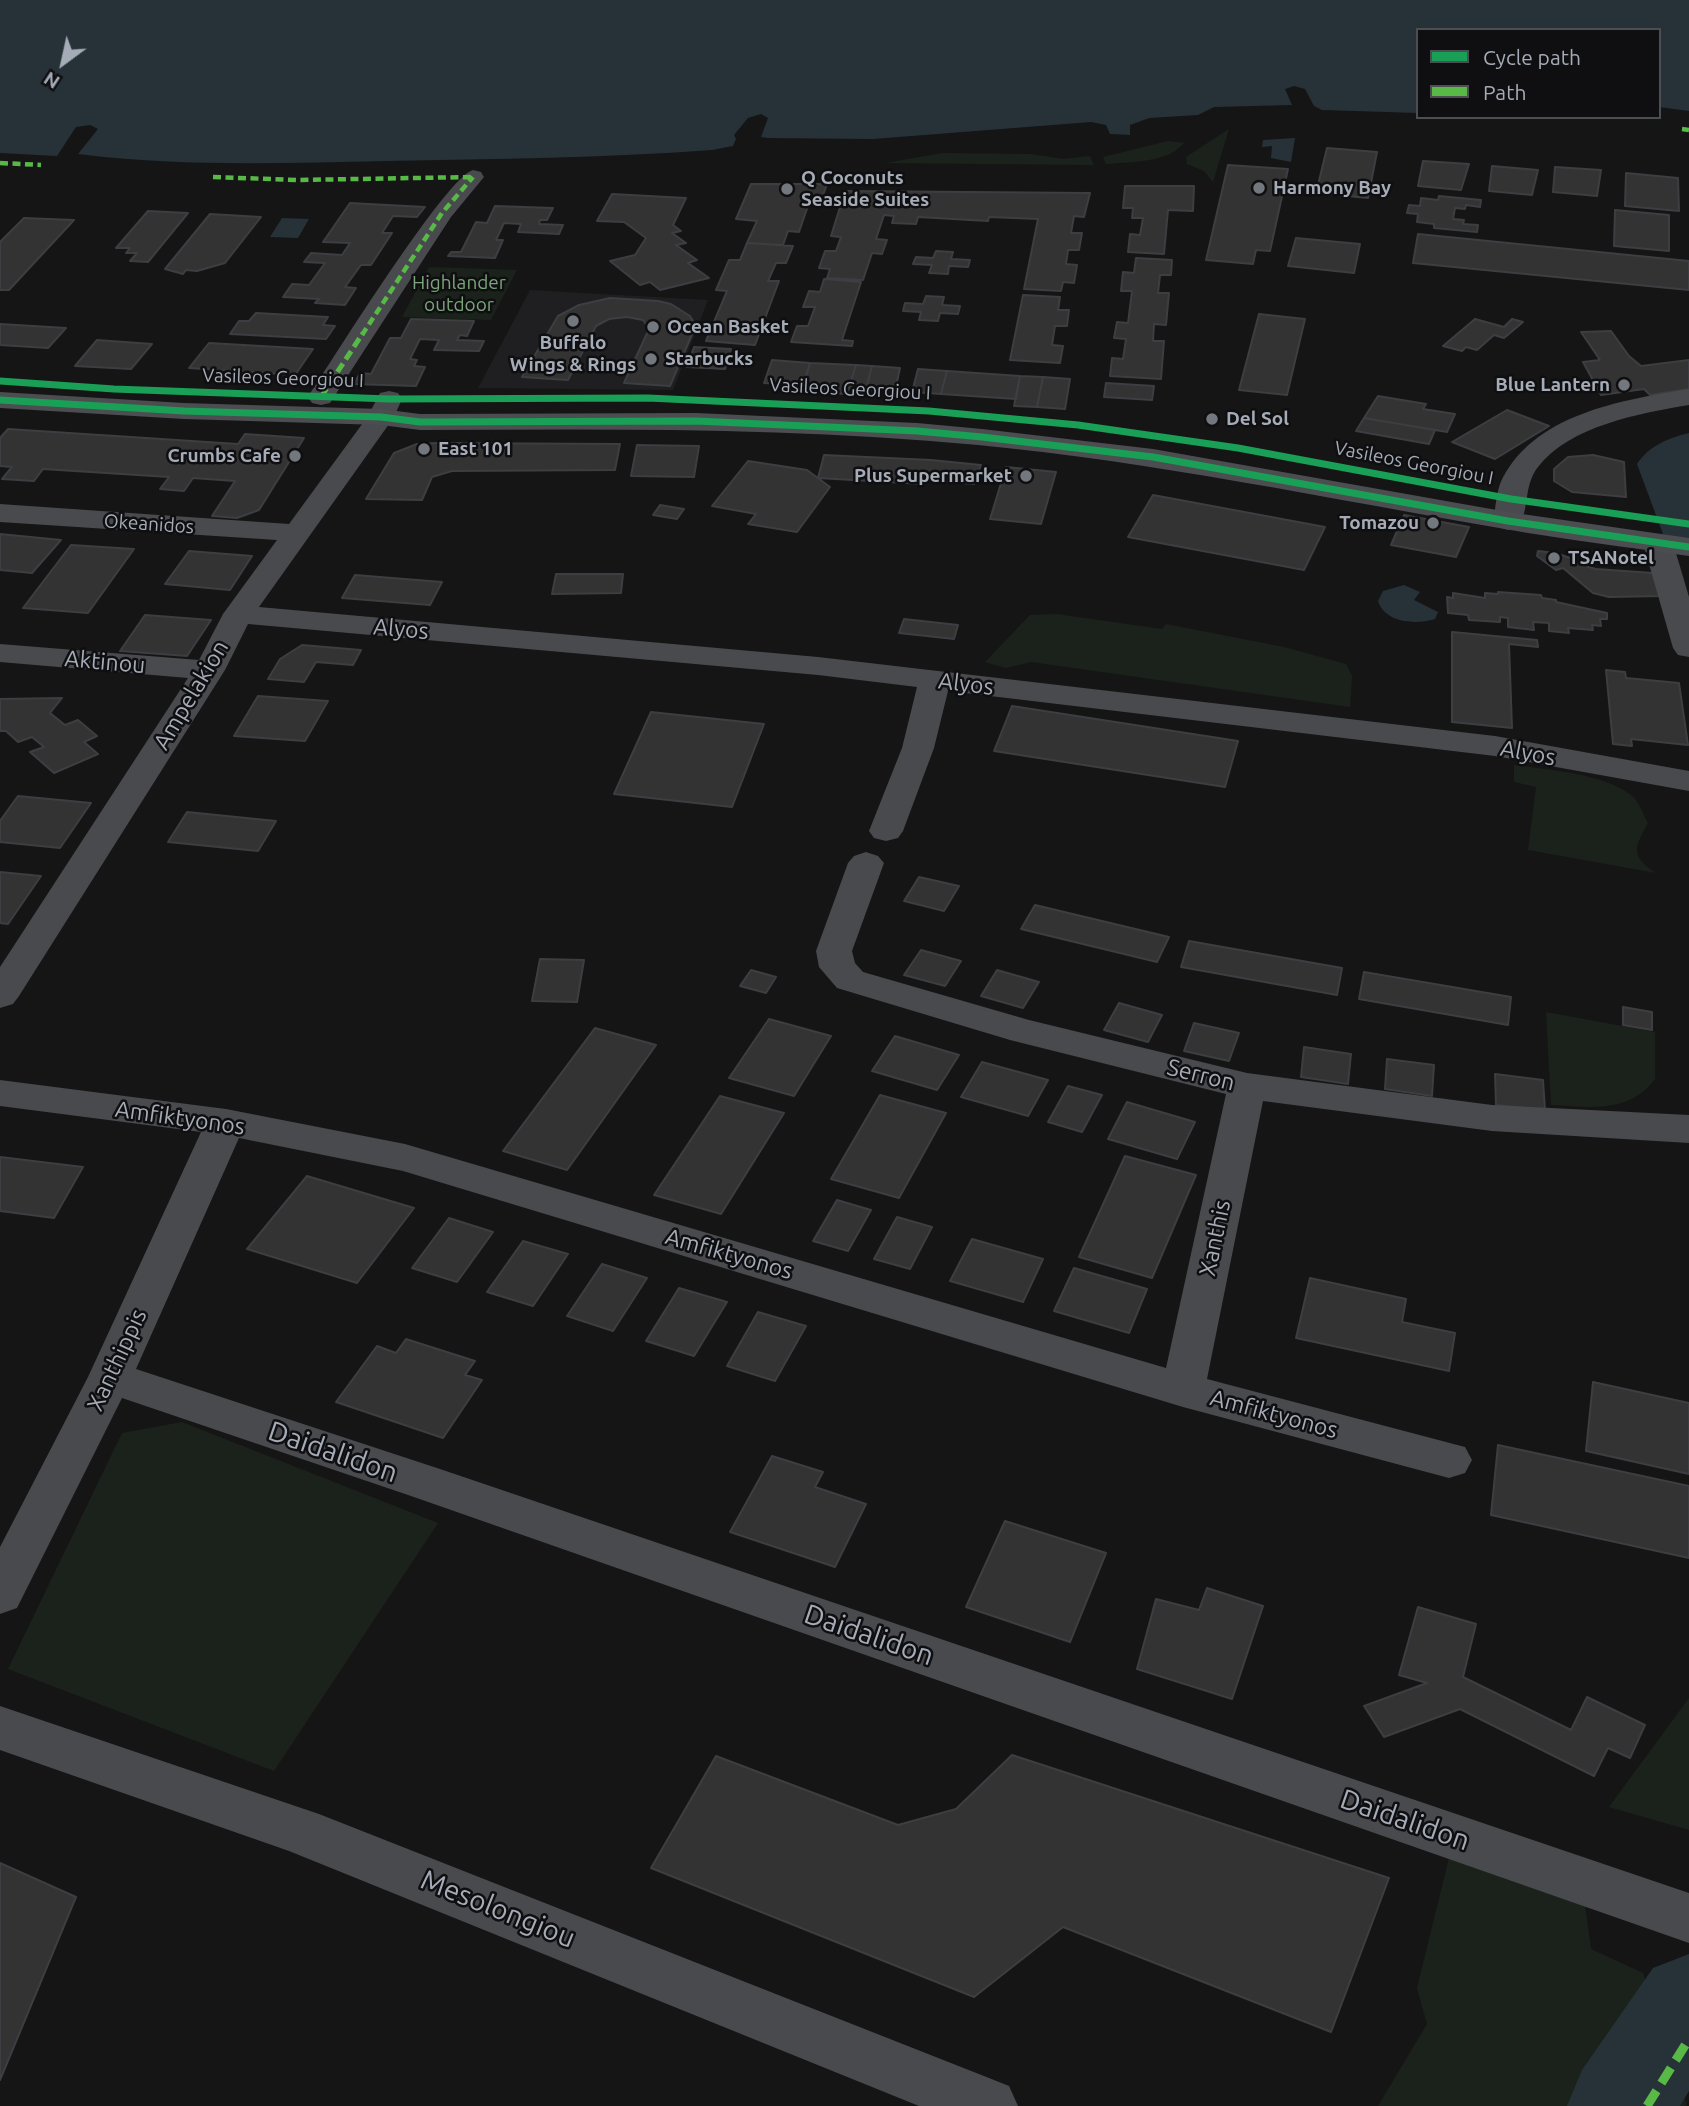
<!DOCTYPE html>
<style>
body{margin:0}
#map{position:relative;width:1689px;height:2106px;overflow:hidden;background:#151515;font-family:Ubuntu,sans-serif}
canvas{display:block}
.legend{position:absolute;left:1416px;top:28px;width:245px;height:91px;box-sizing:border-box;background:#0f0f11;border:2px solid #4b4e53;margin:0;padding:9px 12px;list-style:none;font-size:21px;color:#a5acb7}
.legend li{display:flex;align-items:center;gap:14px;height:35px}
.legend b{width:35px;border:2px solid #4b4e53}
.north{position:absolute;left:28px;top:28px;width:70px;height:70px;-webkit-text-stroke:5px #0f0f11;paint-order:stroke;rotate:213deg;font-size:19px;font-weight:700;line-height:28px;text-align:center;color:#a5acb7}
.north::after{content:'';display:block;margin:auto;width:24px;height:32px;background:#a5acb7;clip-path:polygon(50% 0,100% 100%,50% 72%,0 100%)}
</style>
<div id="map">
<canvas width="1689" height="2106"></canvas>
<ul class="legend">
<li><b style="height:9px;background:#1a9f57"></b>Cycle path</li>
<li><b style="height:9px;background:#58b947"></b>Path</li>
</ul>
<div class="north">N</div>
</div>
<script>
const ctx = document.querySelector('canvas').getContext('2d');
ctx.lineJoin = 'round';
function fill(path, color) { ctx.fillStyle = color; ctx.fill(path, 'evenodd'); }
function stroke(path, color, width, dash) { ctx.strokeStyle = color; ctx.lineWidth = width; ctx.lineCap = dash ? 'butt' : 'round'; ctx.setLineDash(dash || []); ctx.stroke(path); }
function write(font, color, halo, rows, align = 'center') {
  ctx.font = font + ' Ubuntu,sans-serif'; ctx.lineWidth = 5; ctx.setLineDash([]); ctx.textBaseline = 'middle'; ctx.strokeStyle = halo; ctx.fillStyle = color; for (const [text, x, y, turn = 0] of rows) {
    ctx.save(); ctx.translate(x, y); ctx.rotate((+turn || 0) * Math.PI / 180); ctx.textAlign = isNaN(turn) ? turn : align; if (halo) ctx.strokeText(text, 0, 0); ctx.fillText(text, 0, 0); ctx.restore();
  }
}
const built = new Path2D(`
 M530 290 708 300 673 390 478 388Z`);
const green = new Path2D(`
 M1229 129 1213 182 1204 171 1187 164 1186 157Z
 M1168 141 1184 143C1168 163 1130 162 1106 164L1103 157Z
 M943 153 1031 154 1064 159 1090 156 1094 165 885 163Z
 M429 267 517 270 491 320 402 317Z
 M1056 614 1162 629 1166 624 1284 647 1346 664 1352 676 1350 707 1031 662 1006 668 985 662 1030 615Z
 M1514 765C1549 770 1602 773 1631 795 1639 801 1643 814 1648 823 1634 848 1630 856 1656 873L1528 850 1536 787 1514 782Z
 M1546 1012 1655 1032V1079C1629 1114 1589 1107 1551 1105Z
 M182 1422 438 1523 274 1771 8 1669 122 1433Z
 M1689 1698V1830L1609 1807Z
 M1449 1858 1585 1905 1591 1949 1643 1973 1687 2106H1378L1427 2024 1417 1988Z`);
const water = new Path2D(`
 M0 0H1689V111L1659 107V30H1418V113L1322 110 1314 106 1305 89 1294 86 1285 89 1292 105 1214 107 1198 115 1149 118 1130 125V135L1110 134 1106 125 1091 122 873 139 768 138 761 137 768 118 761 114 748 118 734 135 736 139 733 146 712 150C603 158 495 159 387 161 283 163 181 167 78 154L98 129 90 125 76 127 57 156 0 153Z
 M1295 138 1291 162 1271 158 1272 146 1262 147 1263 140Z
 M282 218 309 219 298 238 270 237Z
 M1404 585 1420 592 1414 600 1438 612 1435 619C1415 625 1385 623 1378 601L1383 591Z`);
const river = new Path2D(`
 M1689 433V550L1670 545 1663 534 1637 464C1649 446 1668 438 1689 433Z
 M1689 1954V2091L1680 2106H1567L1582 2070 1653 1968Z`);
const building = new Path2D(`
 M1327 148 1377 152 1368 198 1316 193Z
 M1423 161 1469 164 1461 190 1418 186Z
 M1228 165 1288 169 1270 251 1256 250 1253 264 1206 260Z
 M1492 166 1538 170 1532 195 1489 191Z
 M1555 167 1601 170 1597 196 1553 192Z
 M1626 173 1678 178 1679 211 1625 206Z
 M751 184H827L822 198 811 197 799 232 788 231 783 245 747 243 757 221 736 219Z
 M1125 186H1194L1193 211 1168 210 1164 254 1128 252 1130 234 1140 235 1143 218H1132L1133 208H1123Z
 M845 191 1090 193 1084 217 1074 216 1071 233H1082L1079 250H1068L1066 264 1077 265 1074 283 1063 282 1061 291 1024 289 1038 219 989 217 988 221 918 217 916 224 892 223 894 216 884 215 876 239 887 240 882 254 872 253 863 280 827 278 830 269 819 268 825 251H836L841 237 831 236Z
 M612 194 686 198 673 225 681 231 672 233 686 243 676 245 697 260 688 263 709 278 660 290 650 282 640 285 610 261 635 255 646 238 624 222 597 221Z
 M1439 196 1481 200 1480 207 1466 205 1465 209 1455 208 1453 219 1464 220 1463 224 1478 225 1477 232 1434 228V224L1417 222 1418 214 1407 213 1409 205 1420 206 1421 198 1438 200Z
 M350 203 425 207 417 217 393 216 382 233H392L371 265H361L345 287 356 288 345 305 315 303 319 299 283 297 292 284 309 285 325 263 304 262 311 253 342 255 350 243 323 242Z
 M495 206 553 208 547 220H540L539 224 563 225 559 234 518 232 521 224 504 223 496 240H503L495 258 448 256 451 252H461L476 222 487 223Z
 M1615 210 1669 215V251L1614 246Z
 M148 211 188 213 148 262 130 261 137 253H126L130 248H116Z
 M210 214 261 217 225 263 197 271 186 270 183 274 165 269Z
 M24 218 74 220 9 290H0V242Z
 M1418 234 1689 261V290L1413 263Z
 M1296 238 1360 244 1354 273 1288 266Z
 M747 243 793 246 786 263H776L768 281H779L755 345 706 341 727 291 716 290 729 260H740Z
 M936 251 953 252 951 259 970 260 968 267 949 266 948 274 929 273 932 265 913 264 916 257 933 258Z
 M1136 258 1172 260 1171 275H1160L1158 293H1169L1166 325 1154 324 1153 341H1164L1161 379 1110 376 1112 358 1123 359 1126 339 1114 338 1117 322 1128 323 1132 291H1121L1123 272 1134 273Z
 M824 279 861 282 842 340 853 341 852 346 791 342 797 326H808L815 307H803L809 291 820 292Z
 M1023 295 1060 297 1058 310H1069L1067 326H1055L1052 345 1063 346 1060 363 1010 360Z
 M926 296 944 297 942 305 960 306 958 314 940 313 938 321 919 320 921 312 903 311 905 303 923 304Z
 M610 298 658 301 671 304 690 316 694 323 693 332 670 386 624 383 649 329 643 320 627 317 609 319 596 326 568 380 522 377 558 316 579 305Z
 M256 313 328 317 323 325 335 326 326 339 230 334 239 321H249Z
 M1259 314 1305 319 1287 395 1239 390Z
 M411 319 474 321 467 336 460 335 457 340 484 341 479 351 434 350 439 340 420 339 410 359 417 360 414 366 425 367 416 386 354 384 360 373 371 374 390 338H401Z
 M1475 319 1504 327 1512 319 1523 322 1504 338 1494 335 1477 350 1466 347 1462 351 1443 346Z
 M0 324 66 328 48 348 0 345Z
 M1611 331 1629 356 1641 366 1689 360V389L1650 395 1644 389 1601 395 1583 362 1600 360 1581 332Z
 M97 340 152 344 131 369 75 366Z
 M209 343 313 349 295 375 189 368Z
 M694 347 731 349 725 369 687 367Z
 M772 360 810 363 803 385 764 383Z
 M810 363 856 365 847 394 802 392Z
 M856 365 872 366 866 389 849 388Z
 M872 366 900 368 895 391 866 389Z
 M918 369 947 371 941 394 912 392Z
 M947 371 1020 376 1016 399 941 394Z
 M1020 376 1043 377 1037 407 1014 406Z
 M1043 377 1070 379 1065 409 1037 407Z
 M1106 383 1154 386 1152 400 1104 397Z
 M1378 396 1426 404 1423 409 1455 414 1447 432 1364 418Z
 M1507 410 1549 426 1495 459 1452 442Z
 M1364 418 1435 430 1429 444 1356 431Z
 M8 429 238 444 245 434 304 438 259 510 237 518 212 516 235 481 193 478 184 491 160 489 169 477 43 469 34 481 2 479 12 467 0 466V438Z
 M437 443 620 444 615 470 452 471 432 477 422 500 366 499 394 453 417 444Z
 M637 445 699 446 694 477 631 476Z
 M824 455 931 460 981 465 974 484 924 480 923 484 818 478Z
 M1593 455 1624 462 1626 497 1572 492 1554 481V469L1568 457Z
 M748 461 807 470 830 487 797 532 748 524 756 514 712 506Z
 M1006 467 1056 472 1041 524 990 519Z
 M1153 495 1325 527 1304 570 1128 537Z
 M660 505 684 509 677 519 653 515Z
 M1404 515 1469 527 1456 557 1391 545Z
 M0 534 61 540 32 573 0 570Z
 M71 545 134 549 88 613 23 608Z
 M189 551 252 556 230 590 165 584Z
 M1538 551 1556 553 1576 560 1574 563 1596 569 1653 573 1662 596 1609 597 1593 593 1563 568 1556 570 1537 556Z
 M556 574H623L621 593 552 594Z
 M355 575 442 582 430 605 342 598Z
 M1498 592 1541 595 1542 598 1556 600V602L1607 613V619H1600L1601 626 1592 625 1593 630 1568 628 1569 633 1549 631V623L1533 622 1534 630 1508 627V618L1500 617V622L1469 620 1468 615 1448 613 1447 597 1453 598V593L1485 598V593L1498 594Z
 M145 615 211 620 187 656 120 651Z
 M904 619 958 625 954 639 899 633Z
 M1452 632 1537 640 1538 647 1509 644 1512 728 1452 722Z
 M302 645 361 650 353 665 316 662 304 682 268 679 280 659Z
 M1606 670 1625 672 1626 678 1679 683 1688 745 1631 739 1632 746 1613 744Z
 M258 696 328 701 305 741 234 736Z
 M62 698 50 713 65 725 78 720 97 736 84 742 98 754 54 773 30 752 44 747 32 737 18 742 6 731H0V699Z
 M1012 706 1238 741 1225 787 994 751Z
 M651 712 764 724 732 807 614 794Z
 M18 796 91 803 60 848 0 842V821Z
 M187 812 276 821 258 851 168 842Z
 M0 872 41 876 8 924 0 923Z
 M919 877 959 886 944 911 904 901Z
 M1035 905 1169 937 1157 962 1021 929Z
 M1189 941 1342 968 1337 995 1181 967Z
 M921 950 961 961 945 986 904 975Z
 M540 959 584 960 577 1002 532 1001Z
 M751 970 776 977 766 993 740 986Z
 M997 970 1039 982 1023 1008 981 996Z
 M1364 972 1511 997 1508 1025 1359 999Z
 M1119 1003 1162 1015 1148 1042 1104 1030Z
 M1623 1007 1652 1012V1030L1623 1025Z
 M769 1019 831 1036 794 1096 729 1078Z
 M1194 1023 1239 1033 1229 1061 1184 1051Z
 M595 1028 656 1045 567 1170 503 1151Z
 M895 1036 959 1055 937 1090 872 1071Z
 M1304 1047 1351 1054 1348 1084 1301 1077Z
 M1387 1059 1434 1065 1432 1096 1385 1089Z
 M982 1062 1048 1080 1028 1116 961 1097Z
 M1495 1074 1543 1080 1545 1110 1496 1105Z
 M1068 1086 1102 1095 1082 1132 1048 1122Z
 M880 1095 946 1113 899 1198 831 1179Z
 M720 1096 784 1113 721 1214 654 1195Z
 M1127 1102 1195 1122 1177 1159 1108 1139Z
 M1125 1156 1196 1175 1152 1278 1079 1257Z
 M0 1157 83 1167 54 1218 0 1211Z
 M307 1176 414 1208 357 1283 247 1249Z
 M837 1200 871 1210 848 1251 813 1241Z
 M897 1217 932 1227 910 1269 874 1259Z
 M449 1218 493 1232 457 1282 412 1268Z
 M972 1239 1043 1259 1023 1302 950 1281Z
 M523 1241 568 1254 533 1306 487 1292Z
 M602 1264 647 1278 613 1331 567 1316Z
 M1074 1268 1147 1289 1129 1333 1054 1311Z
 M1310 1278 1406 1299 1402 1322 1455 1333 1449 1371 1296 1338Z
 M679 1288 727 1302 694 1356 646 1341Z
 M758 1312 806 1326 775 1381 727 1366Z
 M406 1339 475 1361 465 1375 482 1380 443 1438 336 1402 377 1346 396 1353Z
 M1593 1382 1689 1403V1474L1586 1451Z
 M1498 1445 1689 1486V1558L1491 1515Z
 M772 1456 823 1472 815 1487 866 1504 835 1567 730 1532Z
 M1005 1521 1106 1553 1070 1642 966 1607Z
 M1207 1588 1263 1606 1232 1699 1137 1669 1156 1599 1199 1610Z
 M1418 1607 1476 1624 1463 1677 1571 1730 1587 1697 1645 1725 1630 1758 1608 1748 1594 1776 1460 1709 1384 1737 1364 1706 1427 1683 1399 1675Z
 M1012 1755 1389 1878 1331 2032 1063 1927 974 1997 651 1868 716 1756 898 1825 956 1809Z
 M0 1863 76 1897 0 2080Z`);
const minor = new Path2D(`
 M473 170 481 172 484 177 451 217 330 403 321 405 312 403 308 397C331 362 446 177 473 170Z
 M1689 389V405C1641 413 1569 426 1538 467 1523 486 1530 510 1518 527L1508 530 1498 527 1494 521C1495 509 1496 496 1500 484 1531 414 1622 400 1689 389Z
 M389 391 398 393 402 399 394 417 259 607 818 657 1495 736 1689 771V791L1495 756 948 691 934 748 903 831 898 838 886 841 874 838 869 831 902 748 917 687 818 675 248 624 225 670 19 996 13 1004 0 1008V967L188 678 0 662V644L199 660 223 614 277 540 0 522V504L289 524 368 416 380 393Z
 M1658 534 1668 537 1673 543 1689 597V657L1678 655 1673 648 1643 543 1648 537Z
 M866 852 878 856 884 863 852 951 855 963 863 972 1029 1020 1247 1073 1492 1105 1689 1115V1143L1492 1131 1263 1101 1207 1379 1465 1447 1472 1460 1465 1473 1449 1478 1183 1407 403 1171 239 1138 136 1369 443 1470 1689 1893V1943L411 1496 122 1398 17 1608 0 1614V1547L88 1377 201 1132 0 1106V1080L226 1109 405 1144 1166 1368 1226 1094 1010 1040 837 988 819 967 816 951 848 863 854 856Z
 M0 1706 319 1814 989 2078 1009 2086 1018 2106H919L289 1851 0 1750Z`);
const major = new Path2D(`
 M0 392 184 403 381 409 420 414 696 413 917 423 982 429 1153 449 1508 512 1689 538V556C1628 547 1566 540 1505 529 1329 499 1156 462 978 445 793 427 606 429 420 430L381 425 184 419 0 408Z`);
const quietFar2 = new Path2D(`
 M1682 129 1689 130
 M0 163 41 165
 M213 177 297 180 473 177
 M362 335 442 213 473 177`);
const quietFar1 = new Path2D(`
 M321 397 363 333`);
const quiet = new Path2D(`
 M1647 2106 1689 2039`);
const cycleway = new Path2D(`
 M0 381 114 389 389 399 648 398 929 411 1078 425 1238 448 1511 499 1689 524
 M0 400 184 411 381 417 420 422 696 421 917 431 982 437 1153 457 1508 521 1689 547`);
const markers = [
 [1259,188,7,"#73777e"],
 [787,189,7,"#73777e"],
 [573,321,7,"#73777e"],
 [653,327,7,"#73777e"],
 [651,359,7,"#73777e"],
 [1624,385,7,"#73777e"],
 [1212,419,7,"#73777e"],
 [424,449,7,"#73777e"],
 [295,456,7,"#73777e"],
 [1026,476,7,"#73777e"],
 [1433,523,7,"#73777e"],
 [1554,558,7,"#73777e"]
];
const farPoinames = [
 ["Q Coconuts",801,178],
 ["Seaside Suites",801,200],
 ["Harmony Bay",1273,188],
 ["Ocean Basket",667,327],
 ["Buffalo",573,343,"center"],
 ["Wings & Rings",573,365,"center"],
 ["Starbucks",665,359],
 ["Blue Lantern",1610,385,"right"],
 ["Del Sol",1226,419],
 ["East 101",438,449],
 ["Crumbs Cafe",281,456,"right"],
 ["Plus Supermarket",1012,476,"right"],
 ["Tomazou",1419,523,"right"],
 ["TSANotel",1568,558]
];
const farParknames = [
 ["Highlander",459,283],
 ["outdoor",459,305]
];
const farStreetnames = [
 ["Vasileos Georgiou I",283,378,2],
 ["Vasileos Georgiou I",850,389,3],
 ["Vasileos Georgiou I",1414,463,11],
 ["Okeanidos",149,524,4]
];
const streetNames = [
 ["Alyos",401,629,5],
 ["Aktinou",105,662,5],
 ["Alyos",966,684,7],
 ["Ampelakion",191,695,-59],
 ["Alyos",1528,753,11],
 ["Serron",1201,1075,14],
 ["Amfiktyonos",180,1118,8],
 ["Xanthis",1215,1238,-78],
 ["Amfiktyonos",729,1254,16],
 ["Xanthippis",117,1360,-65],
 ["Amfiktyonos",1274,1414,15]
];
const nearStreetnames = [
 ["Daidalidon",333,1452,19],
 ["Daidalidon",869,1635,19],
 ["Daidalidon",1405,1820,19],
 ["Mesolongiou",498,1909,22]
];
fill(built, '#1f1f21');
fill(green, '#1b221b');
fill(water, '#273238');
fill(river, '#273238');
fill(building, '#333334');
stroke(building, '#3d3e41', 2);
fill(minor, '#494a4e');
fill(major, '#4b4d50');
stroke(quietFar2, '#58b947', 4.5, [8, 4.5]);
stroke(quietFar1, '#58b947', 5, [10, 5]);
stroke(quiet, '#58b947', 9, [18, 9]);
stroke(cycleway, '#1a9f57', 7);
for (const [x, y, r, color] of markers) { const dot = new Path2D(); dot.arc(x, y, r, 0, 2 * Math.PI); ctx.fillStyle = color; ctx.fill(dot); stroke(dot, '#0f0f11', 2.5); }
write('bold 19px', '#a5acb7', '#0f0f11', farPoinames, 'left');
write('19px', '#7ca47a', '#0f0f11', farParknames);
write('19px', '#a5acb7', '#0f0f11', farStreetnames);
write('23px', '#a5acb7', '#0f0f11', streetNames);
write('28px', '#a5acb7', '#0f0f11', nearStreetnames);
</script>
